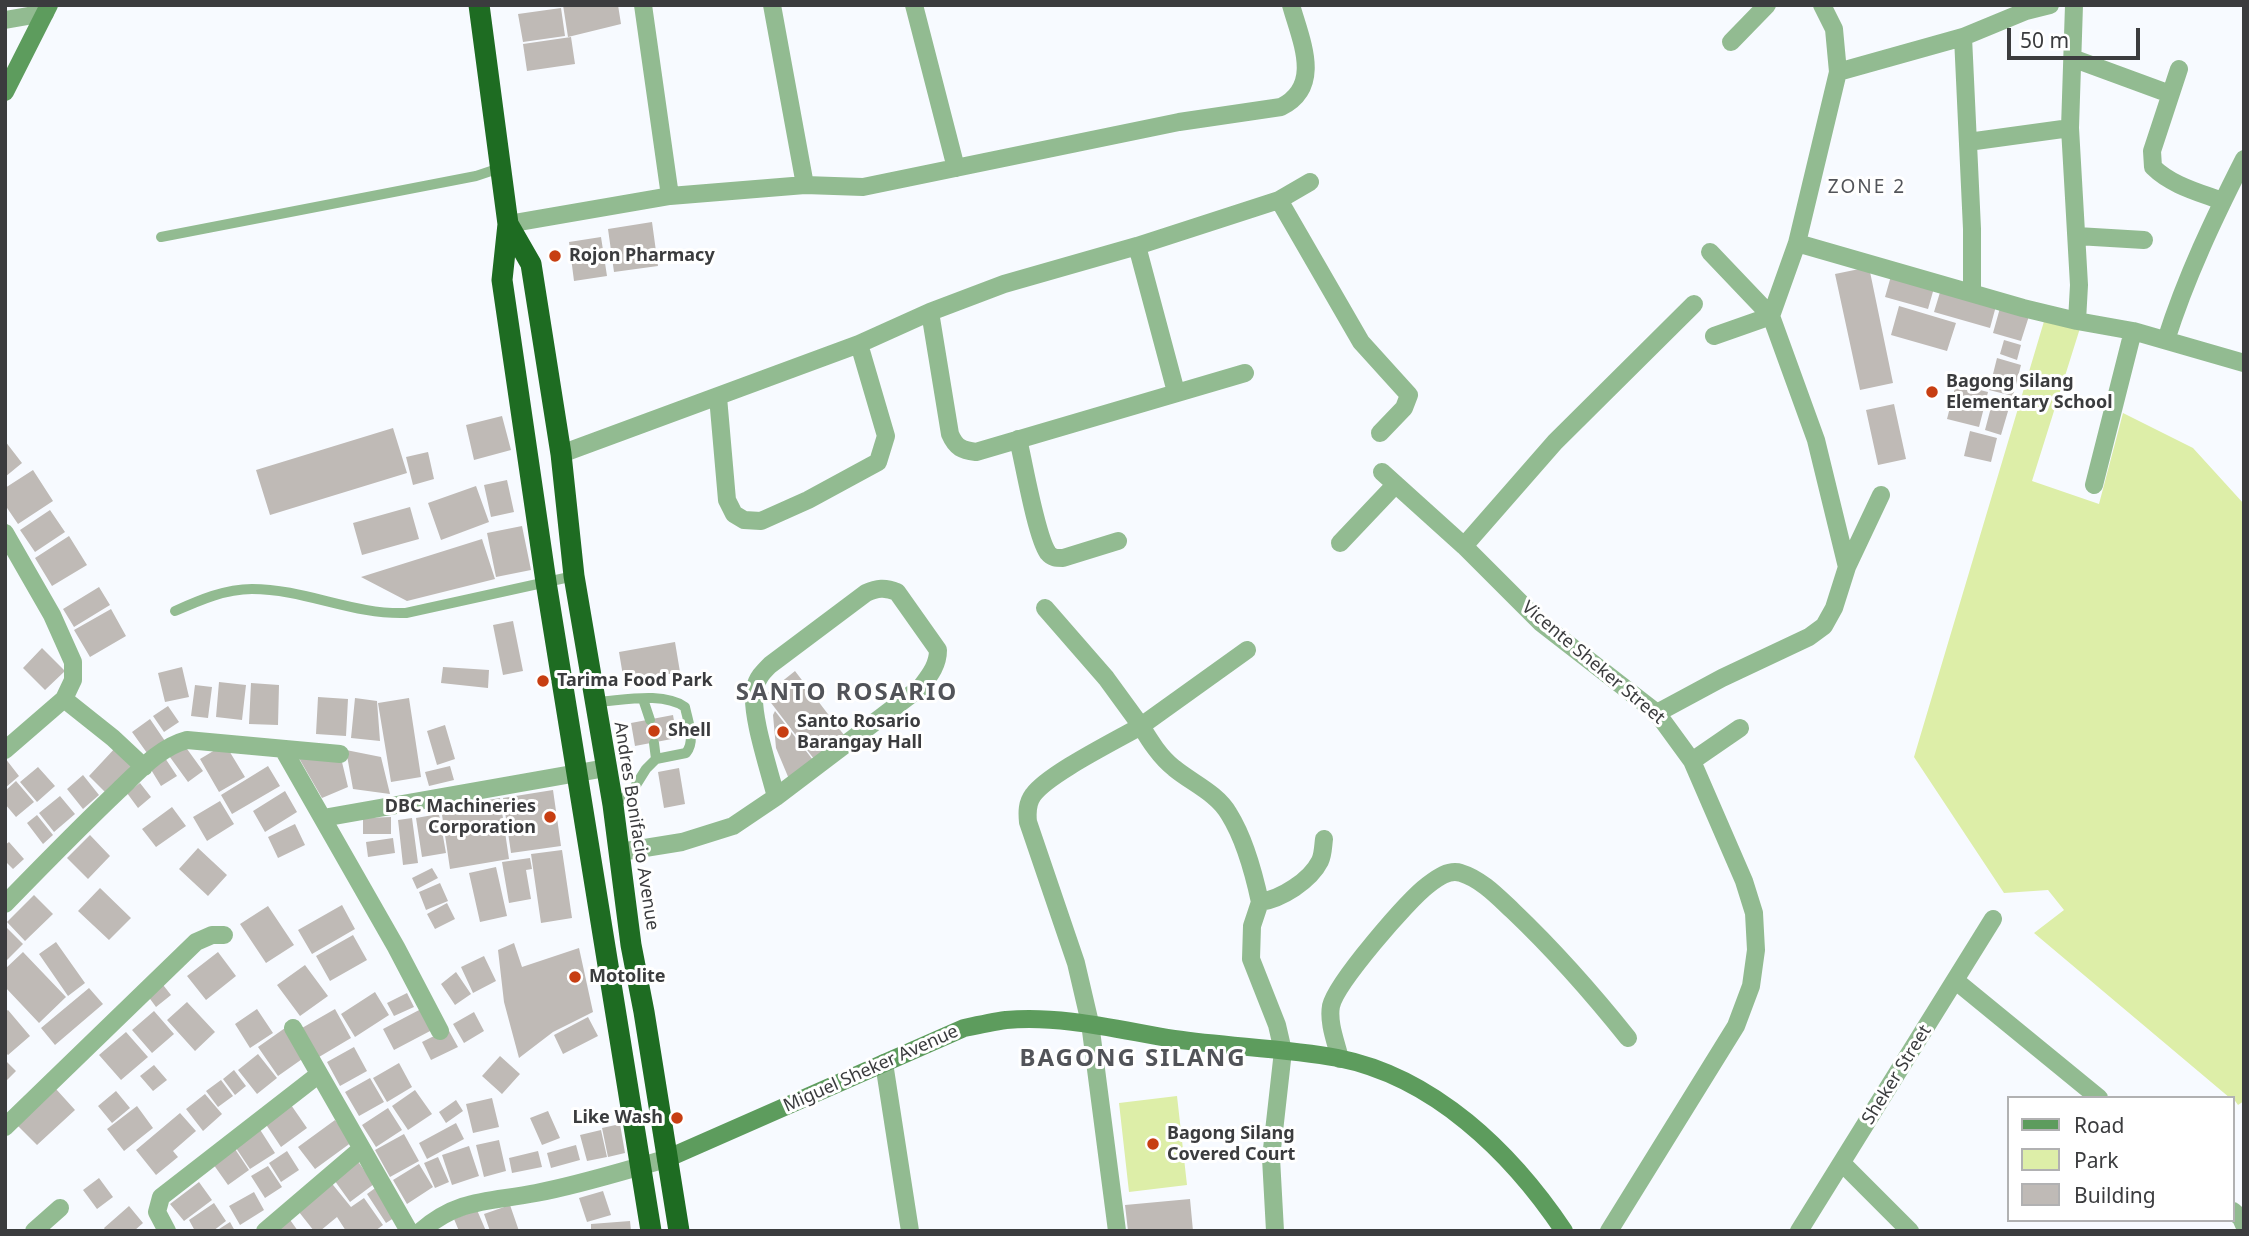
<!DOCTYPE html>
<style>
body{margin:0}
#map{position:relative;width:2249px;height:1236px;overflow:hidden;background:#f7faff;font-family:"Noto Sans",sans-serif}
canvas{display:block}
.frame{position:absolute;inset:0;border:7px solid #3b3c3e;pointer-events:none}
.legend{position:absolute;left:2007px;top:1096px;width:228px;height:126px;box-sizing:border-box;background:#fff;border:2px solid #b1b1b2;margin:0;padding:9px 12px;list-style:none;font-size:21px;color:#3b3c3e}
.legend li{display:flex;align-items:center;gap:14px;height:35px}
.legend b{width:35px;border:2px solid #b1b1b2}
.scale{position:absolute;left:2007px;top:28px;width:133px;height:32px;box-sizing:border-box;border:4px solid #3b3c3e;border-top:0;padding-left:9px;font-size:21px;line-height:24px;white-space:nowrap;color:#3b3c3e;-webkit-text-stroke:5px #fff;paint-order:stroke}
</style>
<div id="map">
<canvas width="2249" height="1236"></canvas>
<div class="frame"></div>
<ul class="legend">
<li><b style="height:9px;background:#5d9c5d"></b>Road</li>
<li><b style="height:19px;background:#ddeea8"></b>Park</li>
<li><b style="height:19px;background:#bfbab6"></b>Building</li>
</ul>
<div class="scale">50 m</div>
</div>
<script>
const ctx = document.querySelector('canvas').getContext('2d');
ctx.lineJoin = 'round';
function fill(path, color) { ctx.fillStyle = color; ctx.fill(path, 'evenodd'); }
function stroke(path, color, width, dash) { ctx.strokeStyle = color; ctx.lineWidth = width; ctx.lineCap = dash ? 'butt' : 'round'; ctx.setLineDash(dash || []); ctx.stroke(path); }
function write(font, color, halo, rows, align = 'center') {
  ctx.font = font + ' "Noto Sans",sans-serif'; ctx.lineWidth = 6; ctx.setLineDash([]); ctx.textBaseline = 'middle'; ctx.strokeStyle = halo; ctx.fillStyle = color; for (const [text, x, y, turn = 0] of rows) {
    ctx.save(); ctx.translate(x, y); ctx.rotate((+turn || 0) * Math.PI / 180); ctx.textAlign = isNaN(turn) ? turn : align; if (halo) ctx.strokeText(text, 0, 0); ctx.fillText(text, 0, 0); ctx.restore();
  }
}
const green = new Path2D(`
 M2045 318 2081 325 2032 481 2099 504 2123 413 2193 448 2244 504V1101L2238 1105 2233 1098H2230L2034 933 2064 910 2048 890 2004 893 1914 757Z
 M1177 1096 1187 1185 1129 1192 1119 1103Z`);
const building = new Path2D(`
 M563 5H618L621 24 568 37Z
 M561 8 565 36 523 42 518 14Z
 M571 37 575 64 527 71 523 44Z
 M652 222 658 266 614 272 608 229Z
 M601 237 607 276 574 281 569 242Z
 M1869 267 1893 383 1860 390 1835 274Z
 M1891 276 1934 288 1928 309 1885 297Z
 M1941 289 1996 306 1990 328 1934 312Z
 M1899 306 1956 323 1947 351 1891 335Z
 M2000 308 2029 316 2021 341 1993 333Z
 M2004 340 2021 345 2017 360 2000 354Z
 M1997 358 2021 365 2013 396 1989 390Z
 M1956 384 1988 392 1979 427 1947 419Z
 M1994 396 2011 401 2001 435 1985 430Z
 M1894 404 1906 459 1878 465 1866 410Z
 M502 416 511 450 474 460 466 425Z
 M393 428 407 473 270 515 256 470Z
 M1970 431 1997 438 1991 462 1964 456Z
 M5 441 22 463 5 477Z
 M428 452 434 479 413 485 406 457Z
 M33 470 53 501 18 524 5 505V488Z
 M507 480 514 512 491 517 484 485Z
 M476 486 489 522 441 540 428 503Z
 M410 507 419 539 362 555 353 523Z
 M50 510 65 532 35 552 20 530Z
 M522 526 531 570 496 577 487 533Z
 M69 536 87 565 52 586 35 558Z
 M482 539 495 579 407 601 361 577Z
 M99 587 110 605 74 627 63 609Z
 M111 609 126 636 90 657 74 630Z
 M513 621 523 671 503 675 493 625Z
 M675 642 680 672 624 682 619 652Z
 M42 648 65 671 45 690 23 668Z
 M182 667 189 697 165 702 158 673Z
 M443 667 489 670 488 688 441 683Z
 M795 671 844 735 814 759 765 695Z
 M219 682 246 685 242 720 216 717Z
 M251 683 279 685 278 725 249 724Z
 M195 685 212 687 208 718 191 716Z
 M318 697 348 699 346 736 316 734Z
 M355 698 377 701 380 741 351 738Z
 M409 698 421 777 391 782 378 703Z
 M168 706 179 722 164 732 153 716Z
 M775 711 813 760 789 779 776 748 773 715Z
 M673 715 677 738 635 746 631 723Z
 M150 719 165 741 147 753 132 732Z
 M445 725 455 759 437 765 427 731Z
 M182 742 203 771 188 782 167 753Z
 M225 744 245 777 219 792 200 759Z
 M117 746 134 763 106 793 89 776Z
 M346 750 381 757 390 794 353 789Z
 M296 753 341 758 348 787 322 798Z
 M5 758 19 776 5 788Z
 M165 758 177 776 161 786 150 768Z
 M268 766 280 786 232 814 221 795Z
 M450 766 454 780 429 786 425 772Z
 M38 767 55 786 37 802 20 782Z
 M679 768 685 804 664 808 658 772Z
 M83 775 99 795 83 809 67 789Z
 M16 781 34 802 16 817 5 804V791Z
 M140 783 151 797 138 808 127 793Z
 M553 790 561 846 511 853 503 798Z
 M285 791 297 812 265 832 253 811Z
 M60 796 75 814 54 832 39 813Z
 M500 798 509 859 450 869 441 808Z
 M220 801 234 824 207 841 193 817Z
 M172 807 186 826 156 847 142 829Z
 M439 814 446 853 422 857 416 818Z
 M37 815 53 835 43 844 27 823Z
 M391 817V834H363V818Z
 M412 818 418 863 403 865 398 820Z
 M295 824 305 845 278 858 268 837Z
 M90 835 110 856 88 879 67 858Z
 M393 838 395 853 368 857 366 842Z
 M9 842 24 859 13 869 5 861V845Z
 M198 848 227 875 208 896 179 869Z
 M562 850 572 918 541 923 531 854Z
 M530 858 532 869 526 870 531 899 509 903 502 862Z
 M496 867 507 916 480 922 469 873Z
 M432 868 438 878 417 889 412 878Z
 M440 883 448 901 426 910 419 892Z
 M100 888 131 918 109 940 78 911Z
 M34 895 53 914 25 941 7 922Z
 M447 903 455 919 435 929 427 914Z
 M342 905 355 929 312 954 298 930Z
 M268 906 294 945 266 963 240 924Z
 M5 926 23 944 7 960 5 958Z
 M353 935 367 960 330 981 316 956Z
 M56 942 85 983 68 996 39 954Z
 M514 943 522 967 579 948 593 1012 553 1032 519 1058 504 1002 498 950Z
 M23 952 66 997 39 1023 5 987V969Z
 M218 952 236 976 206 1000 187 976Z
 M484 956 496 981 473 993 461 967Z
 M305 965 328 996 300 1016 277 985Z
 M456 972 471 994 455 1005 441 984Z
 M160 981 171 995 156 1007 145 992Z
 M89 988 103 1004 55 1045 41 1028Z
 M375 992 389 1015 355 1037 341 1014Z
 M407 993 414 1007 394 1016 387 1003Z
 M187 1002 215 1032 195 1051 167 1020Z
 M257 1009 273 1033 250 1048 235 1024Z
 M335 1009 351 1038 319 1057 302 1028Z
 M421 1009 432 1030 394 1050 383 1029Z
 M8 1010 30 1036 8 1055 5 1052V1012Z
 M154 1011 174 1034 152 1053 132 1030Z
 M474 1012 484 1031 464 1043 453 1024Z
 M588 1017 598 1036 563 1054 554 1035Z
 M285 1028 305 1057 278 1076 258 1047Z
 M448 1029 458 1047 431 1060 422 1042Z
 M126 1032 148 1057 121 1080 99 1055Z
 M354 1047 367 1071 340 1086 327 1062Z
 M258 1054 277 1078 257 1094 238 1070Z
 M500 1056 520 1074 502 1094 482 1076Z
 M5 1060 16 1071 5 1082Z
 M399 1063 412 1087 387 1102 373 1078Z
 M154 1065 167 1080 153 1091 140 1076Z
 M234 1070 246 1086 235 1095 223 1079Z
 M370 1078 384 1102 359 1116 345 1092Z
 M221 1080 233 1096 218 1107 206 1091Z
 M56 1089 75 1110 37 1145 17 1125Z
 M415 1090 432 1114 408 1130 392 1106Z
 M116 1091 130 1108 112 1123 98 1106Z
 M205 1094 222 1114 203 1131 186 1109Z
 M492 1098 499 1127 473 1133 466 1104Z
 M456 1100 463 1111 446 1123 439 1112Z
 M289 1102 307 1128 281 1147 263 1120Z
 M137 1106 153 1128 124 1151 107 1129Z
 M388 1108 402 1130 376 1147 362 1125Z
 M548 1111 560 1138 542 1145 530 1118Z
 M180 1113 196 1131 173 1151 178 1157 156 1175 136 1150Z
 M335 1120 352 1142 315 1169 298 1147Z
 M456 1123 464 1139 427 1159 419 1143Z
 M620 1124 625 1153 608 1157 602 1128Z
 M259 1128 275 1153 250 1169 234 1145Z
 M601 1130 607 1157 587 1161 580 1135Z
 M404 1134 419 1161 390 1177 375 1150Z
 M499 1140 506 1171 484 1177 476 1145Z
 M576 1145 580 1160 551 1168 547 1153Z
 M233 1146 249 1170 228 1185 211 1161Z
 M469 1146 479 1176 452 1185 442 1155Z
 M287 1151 299 1170 281 1182 269 1163Z
 M538 1151 542 1167 512 1173 509 1158Z
 M438 1157 449 1182 435 1188 424 1163Z
 M357 1160 374 1184 350 1202 332 1177Z
 M419 1164 433 1187 407 1204 393 1180Z
 M268 1166 282 1187 265 1198 251 1176Z
 M99 1178 113 1197 97 1209 83 1190Z
 M329 1180 351 1207 364 1198 383 1225 375 1231H346L337 1217 320 1231H314L295 1207Z
 M199 1182 212 1200 184 1221 170 1204Z
 M378 1186 397 1216 386 1223 367 1194Z
 M603 1191 611 1215 587 1222 579 1198Z
 M254 1192 264 1210 240 1225 229 1206Z
 M1190 1199 1193 1231H1128L1125 1205Z
 M214 1203 226 1221 213 1231H195L189 1220Z
 M510 1205 519 1231H490L484 1214Z
 M129 1206 143 1223 134 1231H106L104 1228Z
 M477 1210 486 1231H459L454 1219Z
 M288 1217 298 1231H271Z
 M630 1221 631 1231H591V1224Z
 M230 1222 235 1231H216Z`);
const lane = new Path2D(`
 M161 237 476 176 500 168
 M175 611C200 600 225 589 252 589 305 589 353 615 406 613L574 576
 M643 699 650 720
 M594 702C621 701 662 691 685 707 688 722 696 741 686 753L656 759 646 769 631 793 613 805
 M654 743 656 759`);
const street = new Path2D(`
 M643 5 670 196
 M772 5 805 185
 M914 5 956 168
 M2026 5V11L2050 5
 M2074 5 2070 128 2079 285 2077 321
 M5 20 45 13
 M1963 37 1972 229V293
 M1731 42 1767 5
 M2072 58 2170 94
 M2179 69 2152 151 2153 167C2171 185 2198 192 2222 201
 M1838 72 1963 37 2026 11
 M1968 142 2070 128
 M1279 200 1361 342 1409 395 1404 408 1380 433
 M508 224 670 196 805 185 863 187 1179 122 1281 107C1323 86 1301 41 1291 5
 M2077 236 2144 240
 M1797 243 2023 308 2077 321 2133 331 2244 363
 M1137 246 1176 392
 M1710 252 1771 316 1714 336
 M930 312 950 434C956 448 962 450 976 452L1245 373
 M2166 340C2186 277 2214 218 2244 159
 M718 397 727 500 734 514 744 520 761 521 808 500 878 462 886 436 859 344
 M1018 439C1024 463 1036 536 1048 553 1052 558 1056 558 1063 558L1118 541
 M561 454 859 344 930 312 1004 284 1137 246 1279 200 1310 182
 M1382 472 1464 546 1541 623 1657 713 1692 761 1744 881 1754 913 1756 950 1751 986 1736 1026 1609 1231
 M2094 485 2133 331
 M5 533 52 615 73 662V680L64 699 5 750
 M1340 543 1395 485
 M1464 546 1555 442 1694 304
 M1847 567 1881 495
 M1045 608 1106 678 1141 726C1115 741 1048 774 1033 795 1027 803 1027 812 1028 822L1076 963 1090 1023 1117 1231
 M1247 650 1141 726C1150 741 1160 757 1174 768 1192 783 1217 793 1229 814 1244 838 1254 874 1260 902
 M64 699 113 738 144 767
 M1657 713 1722 678 1809 637 1824 626 1834 608 1847 567 1816 440 1771 316 1797 243 1838 72 1834 29 1822 5
 M283 749 396 947 440 1031
 M1692 761 1740 728
 M323 818 606 768
 M620 852 682 842 733 826 776 797 921 687C930 675 938 665 938 650L897 592C885 587 877 588 866 593L770 665C763 672 757 678 755 688 749 711 770 772 776 797
 M5 904C42 866 80 827 119 790 139 771 160 747 187 740L340 754
 M1956 981 2099 1098
 M293 1028 409 1231
 M1340 1059C1336 1042 1328 1023 1331 1006 1336 983 1408 900 1428 885 1437 878 1449 869 1461 873 1481 879 1498 897 1513 911 1555 951 1592 993 1628 1038
 M884 1063 910 1231
 M5 1127 196 942 212 935H224
 M1842 1163 1910 1231
 M2233 1211 2241 1218 2244 1225
 M34 1231 60 1208
 M167 1231 157 1212 161 1197 318 1075
 M265 1231 361 1149
 M421 1231C459 1198 490 1202 536 1193 579 1185 623 1171 666 1159
 M1275 1231 1271 1158 1283 1051 1277 1025 1251 959 1252 926 1260 902C1281 899 1310 881 1320 861 1323 855 1323 847 1324 839
 M1799 1231 1993 919`);
const secondary = new Path2D(`
 M5 92 49 5
 M666 1159 964 1028C978 1025 992 1022 1006 1020 1063 1015 1119 1030 1174 1039 1229 1047 1284 1048 1338 1058 1434 1077 1511 1152 1564 1231`);
const highway = new Path2D(`
 M479 5 508 224 502 280 546 582 651 1231
 M508 224 531 264 561 454 574 576 613 805 631 945 644 1012 679 1231`);
const markers = [
 [555,256,7,"#c73e12"],
 [1932,392,7,"#c73e12"],
 [543,681,7,"#c73e12"],
 [654,731,7,"#c73e12"],
 [783,732,7,"#c73e12"],
 [550,817,7,"#c73e12"],
 [575,977,7,"#c73e12"],
 [677,1118,7,"#c73e12"],
 [1153,1144,7,"#c73e12"]
];
const poiNames = [
 ["Rojon Pharmacy",569,256],
 ["Bagong Silang",1946,382],
 ["Elementary School",1946,403],
 ["Tarima Food Park",557,681],
 ["Santo Rosario",797,722],
 ["Barangay Hall",797,743],
 ["Shell",668,731],
 ["DBC Machineries",536,807,"right"],
 ["Corporation",536,828,"right"],
 ["Motolite",589,977],
 ["Like Wash",663,1118,"right"],
 ["Bagong Silang",1167,1134],
 ["Covered Court",1167,1155]
];
const streetNames = [
 ["Vicente Sheker Street",1593,663,40],
 ["Andres Bonifacio Avenue",636,826,81],
 ["Miguel Sheker Avenue",871,1069,-24],
 ["Sheker Street",1897,1075,-58]
];
const neighbourhoodNames = [
 ["ZONE 2",1867,188]
];
const districtNames = [
 ["SANTO ROSARIO",847,693],
 ["BAGONG SILANG",1133,1059]
];
fill(green, '#ddeea8');
fill(building, '#bfbab6');
stroke(lane, '#92bb91', 10);
stroke(street, '#92bb91', 18);
stroke(secondary, '#5d9c5d', 18);
stroke(highway, '#1e6c22', 21);
for (const [x, y, r, color] of markers) { const dot = new Path2D(); dot.arc(x, y, r, 0, 2 * Math.PI); ctx.fillStyle = color; ctx.fill(dot); stroke(dot, '#fff', 2.5); }
write('bold 18px', '#3b3c3e', '#fff', poiNames, 'left');
write('18px', '#3b3c3e', '#fff', streetNames);
ctx.letterSpacing = '2px';
write('19px', '#525459', '#fff', neighbourhoodNames);
ctx.letterSpacing = '0px';
ctx.letterSpacing = '2px';
write('bold 24px', '#525459', '#fff', districtNames);
ctx.letterSpacing = '0px';
</script>
